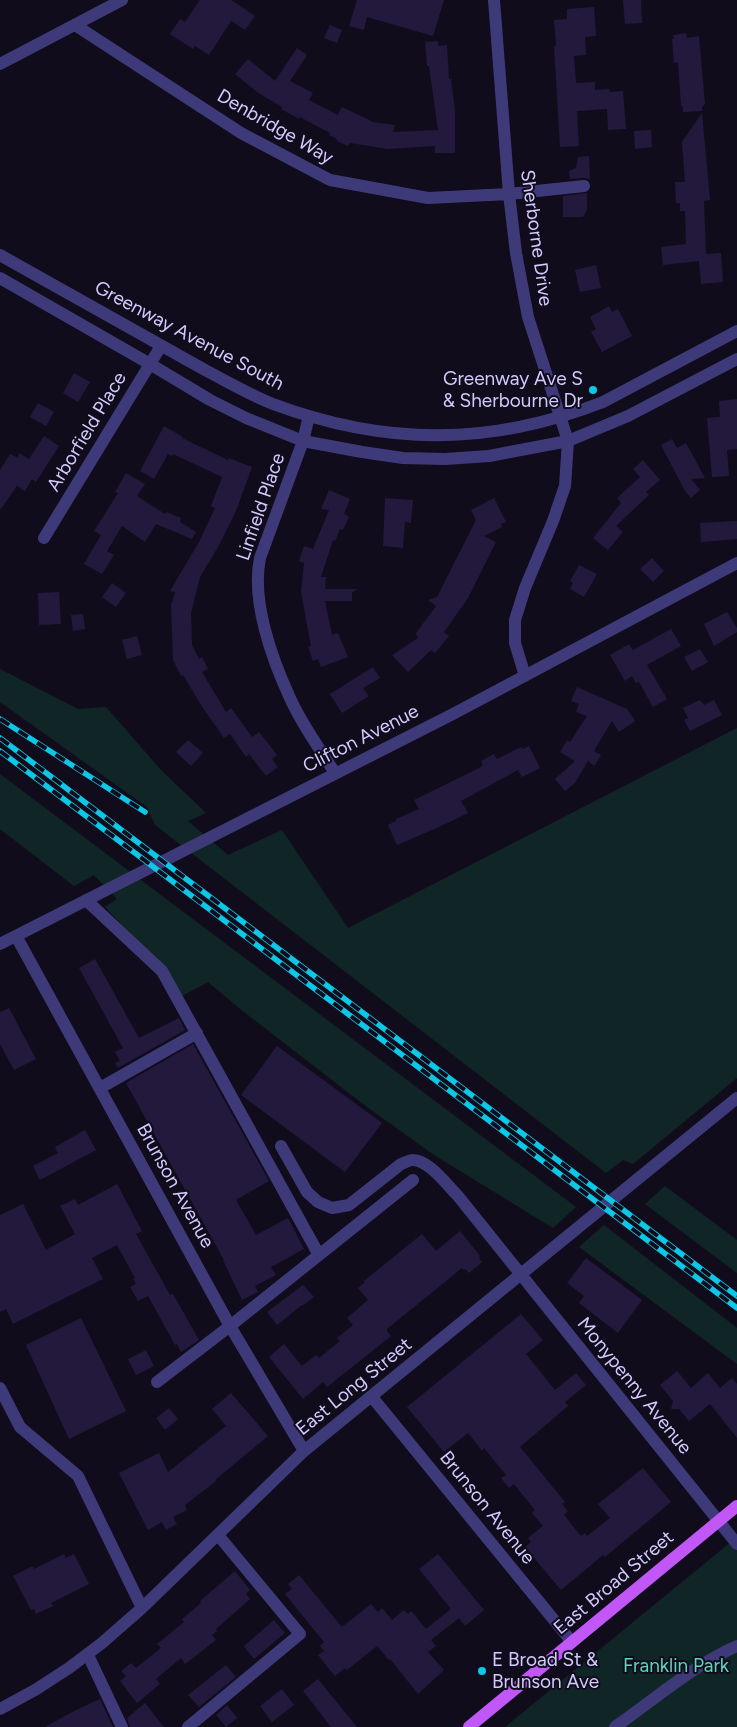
<!DOCTYPE html>
<style>
body{margin:0}
canvas{display:block;background:#100c1c}
</style>
<canvas width="737" height="1727"></canvas>
<script>
const ctx = document.querySelector('canvas').getContext('2d');
ctx.lineJoin = 'round';
function fill(path, color) { ctx.fillStyle = color; ctx.fill(path, 'evenodd'); }
function stroke(path, color, width, dash) { ctx.strokeStyle = color; ctx.lineWidth = width; ctx.lineCap = dash ? 'butt' : 'round'; ctx.setLineDash(dash || []); ctx.stroke(path); }
function write(font, color, halo, rows, align = 'center') {
  ctx.font = font + ' Figtree,sans-serif'; ctx.lineWidth = 4; ctx.setLineDash([]); ctx.textBaseline = 'middle'; ctx.strokeStyle = halo; ctx.fillStyle = color; for (const [text, x, y, turn = 0] of rows) {
    ctx.save(); ctx.translate(x, y); ctx.rotate((+turn || 0) * Math.PI / 180); ctx.textAlign = isNaN(turn) ? turn : align; if (halo) ctx.strokeText(text, 0, 0); ctx.fillText(text, 0, 0); ctx.restore();
  }
}
const green = new Path2D(`
 M0 669 78 709 106 707 161 770 206 813 188 821 228 855 282 830 348 928 737 728V1078L633 1164 623 1160 606 1173 155 825 147 807 0 702Z
 M0 774 576 1207 553 1228 434 1155 363 1104 239 1008 208 982 178 998 154 959 105 907 117 899 94 875 74 886 0 829Z
 M665 1186 737 1240V1273L645 1204Z
 M604 1225 737 1328V1364L579 1247Z
 M737 1537V1727H505Z`);
const building = new Path2D(`
 M200 0H231L255 16 245 30 231 21 209 55 195 46 193 49 170 34 180 19 185 22Z
 M357 0H444L433 36 367 17 364 30 349 26Z
 M623 0H641L642 23 625 24Z
 M594 7 596 36 585 37 586 55 574 56 576 83 595 82V90L609 89 610 92 623 91 626 129 608 130 607 109 577 111 579 146 560 147 554 46H556L554 20 567 19V9Z
 M330 25 342 30 337 43 324 38Z
 M686 33 687 38 699 36 705 104 702 107V111L683 112V106H681L678 62 674 63 672 39H674L673 35Z
 M438 41V46L447 45 449 79H451L455 111V153H435V146L388 149 350 143 348 146 337 141V139L329 135 330 133 300 117 299 119 281 109 282 107 257 92 235 74 248 59 275 81 297 48 307 55 290 81 313 93 309 100 338 115 342 107 373 122 395 125 393 132 438 130 429 66H427L425 42Z
 M702 113 710 200 704 201 706 254 721 253 723 282 701 284 699 261 663 265 661 247 686 244 685 211H680V203H676L675 182H685L682 142Z
 M651 130 652 147 635 149 634 131Z
 M589 156 590 179 583 178 570 179 569 171 576 168 578 157Z
 M587 193V210L583 217H563V196Z
 M596 265 601 288 580 292 575 270Z
 M609 306 612 312 618 309 632 336 602 352 591 332 596 329 590 317Z
 M74 373 90 382 78 402 63 393Z
 M737 399V449L727 450 729 476 712 477 707 418 720 417 719 401Z
 M38 403 54 412 46 426 30 417Z
 M164 426 183 437 182 438 228 460 229 458 252 467 236 511 218 547 200 577 191 613 192 645 199 659 202 657 208 669 202 672 226 712 231 708 252 737 259 732 277 755 272 759 278 767 266 776 249 754 246 757 230 734 224 738 201 705 183 675 181 676 173 660 171 605 175 592 170 591 199 542 215 508 211 506 222 477 173 454 172 456 168 454 154 479 140 471Z
 M44 436 59 446 36 482 32 479 25 491 17 486 0 510V470L10 454 18 458 19 453 29 459Z
 M672 439 677 448 686 443 705 478 691 479 700 490 691 498 685 491 661 445Z
 M643 460 660 480 646 492 649 495 616 526 623 532 608 550 593 538 621 503 617 498 640 477 633 469Z
 M126 473 145 484 137 496 165 514 166 512 181 518 180 522 196 532 192 539 156 524 145 542 122 526 107 551 114 555 102 574 84 564 101 535 94 531 118 493 115 492Z
 M329 490 350 499 344 514 349 517 343 530 340 529 335 541 333 540 321 577H326L325 589H357L352 593V601H325L332 635 338 633 348 657 321 667 318 659 313 661 308 647 311 646 301 592 304 563 299 561 304 546 313 549 329 510 321 509Z
 M385 498 413 500 411 523 405 522 403 548 383 546Z
 M494 498 506 522 501 524 502 527 484 536 496 542 468 598 444 632 449 636 435 653 431 650 408 672 392 655 418 638 416 633 436 606 428 600 437 597 476 520 471 510Z
 M737 521V539L701 542 700 523Z
 M652 558 664 571 653 582 640 569Z
 M579 565 597 574 584 597 570 589 573 583 570 581Z
 M112 583 126 593 116 607 102 597Z
 M59 592 61 624 39 625 38 593Z
 M727 612 737 628V632L714 646 704 624Z
 M83 614 85 629 73 631 71 615Z
 M671 629 681 646 647 665 667 699 653 707 639 682 636 683 632 676 625 681 610 655 629 644 633 650Z
 M137 636 142 655 127 659 122 640Z
 M700 649 708 662 692 671 684 657Z
 M373 667 380 678 363 688 369 696 342 713 330 694Z
 M577 687 627 709 635 721 619 732 612 721 594 751 601 755 594 766 588 761 575 783 565 791 555 779 575 761 560 752 567 740 570 742 587 716 576 712 579 704 571 701Z
 M700 700 704 705 714 700 722 715 690 731 684 720 688 718 683 708Z
 M188 740 203 753 191 766 176 752Z
 M529 746 540 768 522 777 518 770 461 801 468 813 439 827 397 845 388 825 396 821V819L419 809 414 800 481 767 483 765 481 761 494 754 497 759 521 747 523 749Z
 M95 959 139 1038 179 1018 185 1030 118 1068 115 1063 120 1061 115 1052 123 1048 79 968Z
 M9 1008 36 1059 14 1070 0 1044V1012Z
 M193 1044 269 1181 236 1200 256 1235 288 1218 304 1249 271 1267 276 1275 255 1286 258 1292 242 1300 223 1260H224L126 1083Z
 M277 1046 382 1123 345 1172 241 1095Z
 M85 1130 96 1150 40 1180 33 1166 58 1153 55 1147Z
 M117 1184 142 1231 136 1234 170 1295 173 1294 199 1340 181 1352 177 1344 175 1345 148 1296 138 1301 130 1287 136 1284 133 1279 135 1278 117 1245 92 1258 103 1279 13 1324 6 1309 0 1312V1215L23 1204 46 1250 75 1234 60 1206 75 1199 78 1205Z
 M460 1231 480 1256 479 1258 482 1262 469 1273 465 1269 464 1270 462 1268 387 1329V1331L391 1336 327 1387 323 1382 303 1399 269 1357 284 1344 302 1366 316 1355 319 1358 340 1341 337 1338 353 1325 347 1318 368 1300 358 1288 365 1282 364 1281 422 1234 436 1251Z
 M586 1258 642 1300 618 1333 579 1303 584 1296 567 1283Z
 M303 1285 314 1297 302 1306V1305L277 1325 267 1312Z
 M521 1314 543 1340 526 1354 555 1390 576 1373 586 1385 565 1402 568 1406 520 1447 565 1502 562 1504 568 1511 564 1515 581 1536 585 1533 587 1536 610 1518 598 1504 643 1468 671 1502 605 1557 603 1555 561 1590 525 1547 531 1542 528 1538 543 1526 532 1513 535 1510 514 1484 509 1488 501 1478 506 1475 484 1448 482 1451 468 1433 444 1452 407 1407Z
 M81 1318 126 1411 69 1439 26 1345Z
 M146 1350 154 1366 136 1375 128 1359Z
 M677 1371 691 1388 708 1373 720 1388 732 1378 737 1384V1438L710 1404 689 1421 679 1409H671L673 1401 660 1385Z
 M231 1393 268 1436 215 1480 216 1481 185 1505 187 1510 173 1517 177 1524 166 1530 162 1522 148 1530 119 1473 159 1453 168 1472 226 1426 212 1409Z
 M169 1408 178 1419 165 1430 156 1418Z
 M64 1554 66 1558 74 1554 89 1584 51 1603 53 1606 36 1614 34 1609 31 1610 13 1576 33 1566 34 1569Z
 M438 1554 484 1610 465 1626 459 1618 431 1640 436 1646 428 1652 444 1670 418 1694 391 1660 388 1659 377 1646 347 1670 345 1668 335 1676 318 1655 324 1651 320 1646 324 1642 285 1594 292 1589 288 1584 299 1575 342 1627 371 1604 378 1612 382 1608 392 1620 404 1610 408 1614 411 1611 426 1629 451 1609 419 1569Z
 M235 1571 250 1590 246 1594 250 1599 216 1629 217 1631 212 1635 216 1640 185 1664 181 1658 156 1679 160 1684 137 1703 120 1681 126 1676 121 1671 131 1663 136 1668 161 1648 157 1644 184 1622 182 1619 201 1603 200 1601Z
 M274 1620 285 1633 254 1659 244 1646Z
 M226 1665 236 1677 199 1707 188 1695Z
 M318 1679 357 1727H331L303 1691Z
 M282 1689 294 1705 272 1722 260 1706Z
 M100 1699 113 1727H45L78 1709Z
 M145 1703 164 1727H130L127 1718Z
 M227 1705 237 1718 226 1727 216 1715Z`);
const minor = new Path2D(`
 M494 0 509 194 516 253 528 317 568 441 565 486 553 521 525 588 515 620V643L525 676
 M75 25 241 133 330 180 428 198 509 194 584 186
 M0 64 122 0
 M0 255 205 370C228 382 250 395 273 404 386 446 491 446 603 402L737 331
 M0 278 150 364 210 400 246 418 303 441 362 452 403 458 445 459 489 456 568 441 628 416 737 359
 M309 416 303 441 260 558C251 601 272 659 290 698 302 725 320 749 335 773
 M44 538 161 346
 M86 900 162 971 319 1255
 M16 936 230 1326 304 1451
 M0 944 453 714 737 563
 M100 1088 197 1033
 M281 1146 307 1192 318 1202 332 1208 349 1205 401 1164C405 1163 409 1160 412 1160 428 1159 447 1185 458 1196L737 1544
 M157 1382 230 1326 413 1180
 M0 1388 20 1427 78 1476 142 1608
 M372 1397 572 1642
 M88 1655 122 1727
 M0 1709 35 1690 69 1668 102 1643 142 1608 304 1451 737 1098
 M188 1727 300 1634 218 1535
 M615 1727C655 1699 692 1666 737 1646`);
const major = new Path2D(`
 M469 1727 737 1506`);
const rail = new Path2D(`
 M0 719 145 812
 M0 738 737 1296
 M0 751 737 1308`);
const markers = [
 [593,390,5,"#0cc8e6"],
 [482,1671,5,"#0cc8e6"]
];
const streetNames = [
 ["Denbridge Way",275,127,30],
 ["Sherborne Drive",536,238,82],
 ["Greenway Avenue South",189,336,28],
 ["Arborfield Place",87,432,-59],
 ["Linfield Place",261,507,-71],
 ["Clifton Avenue",361,739,-27],
 ["Brunson Avenue",175,1186,61],
 ["Monypenny Avenue",634,1386,51],
 ["East Long Street",354,1387,-39],
 ["Brunson Avenue",487,1508,51],
 ["East Broad Street",614,1583,-40]
];
const poiNames = [
 ["Greenway Ave S",583,379],
 ["& Sherbourne Dr",583,401],
 ["E Broad St &",492,1660,"left"],
 ["Brunson Ave",492,1682,"left"]
];
const parkNames = [
 ["Franklin Park",676,1666]
];
fill(green, '#102626');
fill(building, '#22193c');
stroke(minor, '#3e3a79', 12);
stroke(major, '#c157f6', 12);
stroke(rail, '#0cc8e6', 5.5);
stroke(rail, '#100c1c', 4, [11]);
for (const [x, y, r, color] of markers) { const dot = new Path2D(); dot.arc(x, y, r, 0, 2 * Math.PI); ctx.fillStyle = color; ctx.fill(dot); stroke(dot, '#100c1c', 2); }
write('19px', '#d2cafc', '#100c1c', streetNames);
write('19px', '#d2cafc', '#100c1c', poiNames, 'right');
write('19px', '#5bd7bd', '#100c1c', parkNames);
</script>
